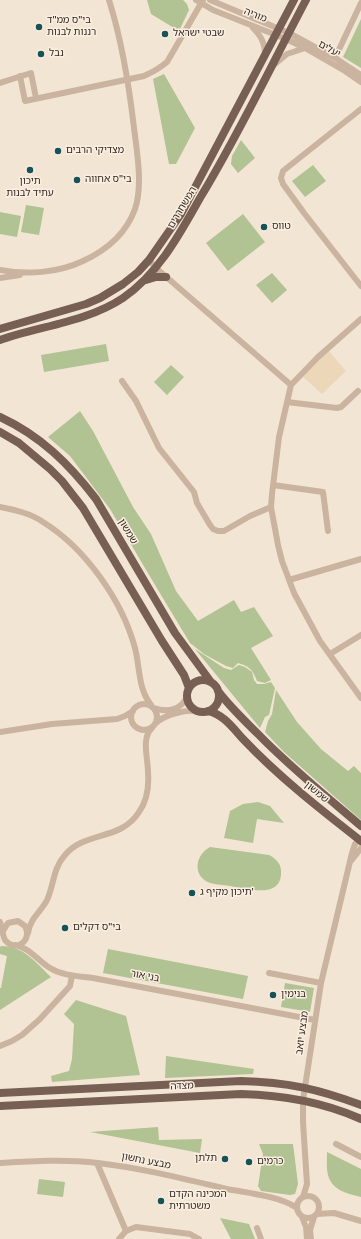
<!DOCTYPE html>
<meta charset="utf-8">
<style>
body{margin:0}
canvas{display:block;background:#f2e5d3}
</style>
<canvas width="361" height="1239"></canvas>
<script>
const ctx = document.querySelector('canvas').getContext('2d');
ctx.lineJoin = 'round';
function fill(path, color) { ctx.fillStyle = color; ctx.fill(path, 'evenodd'); }
function stroke(path, color, width, dash) { ctx.strokeStyle = color; ctx.lineWidth = width; ctx.lineCap = dash ? 'butt' : 'round'; ctx.setLineDash(dash || []); ctx.stroke(path); }
function write(font, color, halo, rows, align = 'center') {
  ctx.font = font + ' Overpass,"Noto Sans Hebrew",sans-serif'; ctx.lineWidth = 3; ctx.setLineDash([]); ctx.textBaseline = 'middle'; ctx.strokeStyle = halo; ctx.fillStyle = color; for (const [text, x, y, turn = 0] of rows) {
    ctx.save(); ctx.translate(x, y); ctx.rotate((+turn || 0) * Math.PI / 180); ctx.textAlign = isNaN(turn) ? turn : align; if (halo) ctx.strokeText(text, 0, 0); ctx.fillText(text, 0, 0); ctx.restore();
  }
}
const green = new Path2D(`
 M147 0H183L187 4 189 10 179 31 151 14Z
 M361 19V68L343 57Z
 M164 74 195 128 176 164H169L153 79Z
 M241 140 255 158 238 173 231 164 232 156Z
 M313 165 326 181 305 197 292 181Z
 M26 205 44 208 39 235 21 232Z
 M0 212 21 216 17 237 0 234Z
 M243 214 265 242 228 271 206 243Z
 M272 273 287 290 272 303 256 285Z
 M106 344 109 361 44 372 41 355Z
 M171 365 184 377 167 395 154 382Z
 M80 411 93 431 133 507 151 534 176 591 198 621 234 600 241 612 254 607 273 636 251 648 271 680 265 683 257 681C253 670 249 666 238 663L233 668 226 666 204 654 190 643 158 590 110 509 70 456 48 437Z
 M195 649 224 668 231 670 239 665 245 667 252 672 254 680 257 684H264L271 682 275 688 269 715 265 717 260 728Z
 M276 690 297 722 321 749 348 771 354 766 361 773V820L284 752 265 732 268 721 272 714Z
 M258 802 270 806 284 823 257 819 253 843 224 838 230 811 243 804Z
 M210 847 269 855C277 859 282 865 281 874 280 898 250 889 235 887 227 885 218 885 210 883 192 876 195 855 210 847Z
 M1 946C24 946 35 962 51 977L0 1010V988H1L7 956 0 954V947Z
 M108 949 248 976 243 999 103 973Z
 M285 983 314 988 310 1012 281 1007Z
 M76 1000 126 1016 140 1075 52 1082 51 1076 69 1071 72 1059 74 1024 64 1014Z
 M166 1056 254 1069 253 1074 165 1078Z
 M158 1127 159 1140 202 1139 200 1153 90 1132Z
 M259 1144H293L298 1184 295 1194 290 1195 261 1191 258 1186 263 1154Z
 M327 1152 361 1169V1197C349 1194 334 1191 329 1178 326 1171 327 1160 327 1152Z
 M39 1179 65 1182 63 1197 37 1194Z
 M220 1218 249 1224 255 1239H231Z`);
const plaza = new Path2D(`
 M327 349 346 371 322 394 301 375Z`);
const minor = new Path2D(`
 M196 0 213 10 286 39 305 48 345 71 361 82
 M210 0 289 33 335 58 361 75
 M253 28C261 36 265 43 265 55
 M335 58 361 3
 M275 64 287 54 305 48
 M20 76 25 101 144 76C153 72 160 68 167 62L203 0
 M0 83 31 73 36 98
 M361 109 283 171 281 178 283 184 304 213 361 286
 M149 260 156 268 291 385
 M0 270C27 275 58 273 83 261 107 250 126 234 135 209 143 186 137 152 134 128 129 85 122 41 109 0
 M0 278 20 275
 M361 319 318 357 291 385 279 437 272 494 271 507 278 545 282 561 294 593 320 641 361 698
 M122 381 136 401 159 448 194 492 197 503 210 525 213 529 218 531H224L250 516 271 507
 M287 402 337 408 341 407 358 391
 M273 485 323 492 328 531
 M0 507C15 510 30 513 43 522 85 548 122 600 135 648 140 667 138 689 151 705
 M289 580 361 559
 M330 654 361 635
 M131 717a13 13 0 1 1 26 0a13 13 0 1 1-26 0Z
 M154 708C167 713 182 710 187 696
 M156 723C166 714 184 710 197 711
 M0 732 52 724 117 719 125 716 133 711
 M351 861 361 848
 M0 922C3 928 2 935 5 940 15 953 33 941 25 926L18 921 8 923 3 931
 M28 933C30 918 41 912 47 900 54 885 53 868 65 855 85 831 121 841 139 812 147 801 149 785 148 772 148 758 141 738 152 728
 M15 945C30 948 38 961 50 968 63 976 78 976 93 978L315 1020
 M269 973 321 983
 M0 1046 12 1041 22 1035 40 1019 70 986 72 976
 M336 1144 361 1157
 M0 1163C33 1161 65 1159 98 1163 141 1168 184 1179 227 1189 248 1193 279 1196 297 1208
 M97 1163 126 1231
 M297 1207a11 11 0 1 1 22 0a11 11 0 1 1-22 0Z
 M303 1197 307 1184 303 1122V1100L321 983 352 853 355 844 361 839
 M317 1214 334 1213 361 1221
 M302 1217 306 1227 307 1239
 M257 1228 261 1239
 M119 1239 126 1231 136 1227 190 1234 199 1239
 M311 1239 310 1230 314 1217`);
const major = new Path2D(`
 M146 280 156 277H166
 M0 329 86 304 100 298 123 284 138 272 149 260 181 214 294 0
 M0 340C40 326 87 322 123 298 159 273 179 235 200 198 239 134 271 66 306 0
 M0 417C41 436 69 464 96 499L175 633 211 682
 M0 432 19 443 50 469 62 481 83 508 162 641 184 675 189 688
 M187 696a16 16 0 1 1 32 0a16 16 0 1 1-32 0Z
 M218 691C230 707 244 720 258 734 290 767 326 796 361 826
 M208 711C223 714 233 728 243 739 279 777 320 809 361 841
 M0 1093 241 1081C287 1082 318 1089 361 1105
 M0 1106 241 1094C282 1095 323 1102 361 1119`);
const markers = [
 [39,27,4,"#165258"],
 [165,34,4,"#165258"],
 [41,54,4,"#165258"],
 [58,151,4,"#165258"],
 [30,170,4,"#165258"],
 [77,180,4,"#165258"],
 [264,227,4,"#165258"],
 [192,893,4,"#165258"],
 [65,928,4,"#165258"],
 [273,995,4,"#165258"],
 [225,1159,4,"#165258"],
 [249,1162,4,"#165258"],
 [161,1201,4,"#165258"]
];
const streetNames = [
 ["מוריה",255,16,22],
 ["יעלים",329,50,29],
 ["המשחררים",183,208,-59],
 ["שמשון",127,532,59],
 ["שמשון",316,793,39],
 ["בני אור",145,977,11],
 ["מבצע יואב",303,1033,-82],
 ["מצדה",182,1087,-3],
 ["מבצע נחשון",146,1162,11]
];
const poiNames = [
 ["בי\"ס ממ\"ד",47,21],
 ["רננות לבנות",47,33],
 ["שבטי ישראל",173,34],
 ["נבל",49,54],
 ["מצדיקי הרבים",66,151],
 ["בי\"ס אחווה",85,180],
 ["תיכון",30,182,"center"],
 ["עתיד לבנות",30,194,"center"],
 ["טווס",272,227],
 ["תיכון מקיף ג'",200,893],
 ["בי\"ס דקלים",73,928],
 ["בנימין",281,995],
 ["תלתן",217,1159,"right"],
 ["כרמים",257,1162],
 ["המכינה הקדם",169,1195],
 ["משטרתית",169,1207]
];
fill(green, '#b1c293');
fill(plaza, '#ecd7b9');
stroke(minor, '#cbb49f', 6);
stroke(major, '#776053', 8);
for (const [x, y, r, color] of markers) { const dot = new Path2D(); dot.arc(x, y, r, 0, 2 * Math.PI); ctx.fillStyle = color; ctx.fill(dot); stroke(dot, '#faefe0', 1.5); }
write('10px', '#342923', '#faefe0', streetNames);
write('10px', '#342923', '#faefe0', poiNames, 'left');
</script>
